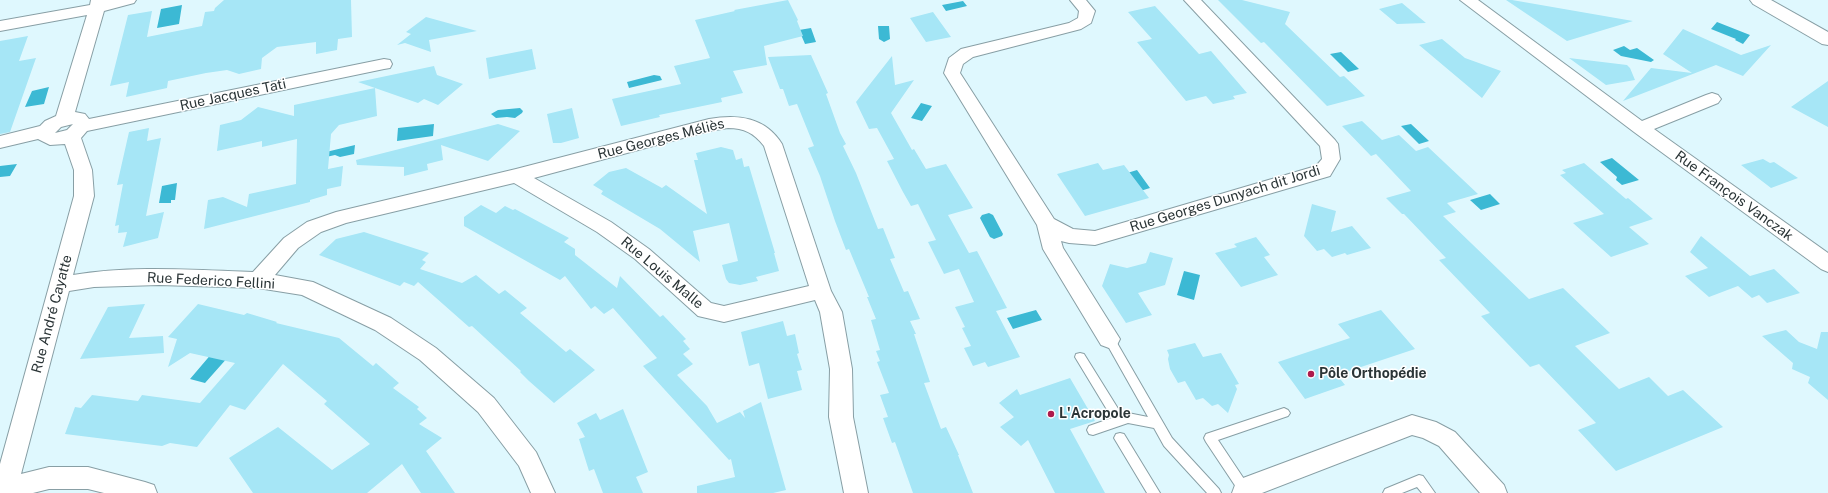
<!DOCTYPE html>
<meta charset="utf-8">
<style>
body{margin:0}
canvas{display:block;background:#dff8fe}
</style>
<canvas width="1828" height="493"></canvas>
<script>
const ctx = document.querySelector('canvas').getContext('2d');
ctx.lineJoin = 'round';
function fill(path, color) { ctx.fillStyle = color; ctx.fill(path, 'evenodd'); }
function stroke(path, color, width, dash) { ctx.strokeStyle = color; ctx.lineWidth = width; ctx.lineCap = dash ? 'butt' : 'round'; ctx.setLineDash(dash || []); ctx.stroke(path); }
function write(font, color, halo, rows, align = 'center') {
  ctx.font = font + ' "Public Sans",sans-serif'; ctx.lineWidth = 3; ctx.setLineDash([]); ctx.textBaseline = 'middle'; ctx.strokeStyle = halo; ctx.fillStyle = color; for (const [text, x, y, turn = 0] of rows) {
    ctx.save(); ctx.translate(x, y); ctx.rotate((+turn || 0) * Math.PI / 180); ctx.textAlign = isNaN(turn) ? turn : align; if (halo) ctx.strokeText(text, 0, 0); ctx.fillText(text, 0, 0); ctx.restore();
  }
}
const water = new Path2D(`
 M963 1 967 6 946 11 942 5Z
 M182 5 179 24 157 28 161 9Z
 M1717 22 1750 35 1743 44 1735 40 1736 39 1711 29Z
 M878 26H889L890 39 884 42 879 39Z
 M811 28 816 42 805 44 799 30Z
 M1624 46 1630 50 1637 48 1654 60 1651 62 1621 56 1613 50Z
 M1341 52 1359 69 1348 72 1330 54Z
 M654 75 660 76 662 80 629 88 627 82Z
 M49 87 44 104 25 107 32 91Z
 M921 103 932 106 922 121 911 118Z
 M520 108 523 111 522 113 515 118 507 117 496 118 491 114 498 110Z
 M434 124 433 136 397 141 398 128Z
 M1411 124 1429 141 1419 144 1401 126Z
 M355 145 354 154 340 157 335 155 326 157V152Z
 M1612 158 1639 180 1622 185 1616 180 1617 177 1600 162Z
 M17 164 10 176 0 177V166Z
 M1137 170 1150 188 1137 192 1124 174Z
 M177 183 175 200H171V203H159L162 186Z
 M1490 194 1500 204 1481 210 1470 200Z
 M989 213 993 215 1003 234 1002 236 994 239 990 237 980 218 982 215Z
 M1184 271 1200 275 1194 300 1177 295Z
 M1036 310 1042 320 1013 329 1007 318Z
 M213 352 229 356 205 383 190 379Z`);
const building = new Path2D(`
 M224 0H351L352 37 338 39 337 50 316 54V42L277 47 262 58 261 69 239 74 227 70 206 73 168 81 167 88 126 97 129 82 110 86 128 15 152 11 147 37 202 26 205 12 214 11 215 8Z
 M788 0 798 20 797 21 803 36 764 46 767 65 733 71 743 93 721 98 722 102 659 115 660 117 621 126 612 99 681 84 674 66 710 58 695 20 735 11 734 10Z
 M1218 0H1242L1290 12 1285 24 1340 77 1344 76 1365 96 1327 106 1264 42 1261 43Z
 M1506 0H1512L1633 21 1567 41Z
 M1402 3 1426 23 1397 24 1379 9Z
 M1155 6 1199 54 1211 51 1247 93 1233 96 1235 99 1213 104 1206 96 1186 101 1137 42 1152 39 1128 12Z
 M933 12 951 37 926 42 910 18Z
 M426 17 477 31 429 40 431 52 405 43 397 45 411 34 406 32Z
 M1683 29 1741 55 1771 45 1743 76 1716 65 1623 101 1651 68 1692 73 1663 54Z
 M28 36 19 61 36 58 10 132 0 134V41Z
 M1442 39 1465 58 1501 71 1482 98 1419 45Z
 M532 49 536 69 489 79 486 58Z
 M811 55 828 93 826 94 840 133 846 144 843 146 856 173 878 229 883 228 895 258 890 259 904 292 908 291 920 319 910 321 916 334H914L930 382 924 383 941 429 946 427 959 455H958L973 493H913L895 442 892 443 883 418 888 417 880 395 889 393 877 362 880 361 876 351 880 350 871 320 876 319 867 297H869L849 249 846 250 835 221 820 176 808 148 814 146 797 104 789 106 783 89H780L768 57Z
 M892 56 895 85 914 80 891 113 912 150 914 149 926 169 946 164 973 208 948 215 969 253 977 251 1007 308 996 311 1020 357 988 367 985 362 973 366 964 348 971 346 962 328 965 327 955 307 974 302 959 269 944 274 928 242 936 240 918 204 911 206 903 192 887 161 894 159 877 128 869 129 856 102Z
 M1569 58 1627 65 1630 68 1635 80 1606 85Z
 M434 66 437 75 463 84 438 105 424 99 418 103 375 88 377 116 339 125 331 134 328 169 343 166 341 186 327 189V195L310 200V202L204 229 208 200 223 197 247 207 249 194 296 184 297 139 262 147V141L217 151 220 125 241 120 258 107 294 116V105L375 88 358 82Z
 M1828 81V127L1791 107Z
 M572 108 579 138 561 143H553L547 114Z
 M1362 121 1382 140 1399 135 1416 151 1428 147 1478 194 1447 203 1456 212 1443 216 1529 299 1563 288 1610 333 1575 346 1619 389 1649 377 1668 396 1683 390 1723 427 1616 471 1578 430 1596 423 1539 364 1530 367 1481 316 1490 313 1439 260 1446 258 1404 214H1402L1386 198 1411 191 1376 154 1371 156 1342 126Z
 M498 124 520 131 488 161 441 145 443 160 427 164 428 170 404 176V167L357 165 356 160Z
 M149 128 147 141 161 138 146 216 164 212 158 238 123 247 127 232 118 233 119 225 115 226 123 184 117 185 129 132Z
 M721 147 733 150 736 160 742 158 744 167 749 166 775 253H774L779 271 756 277 758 281 740 285 729 283 726 279 722 265 738 261 729 223 693 231 700 262 660 229 601 194 603 191 593 185 609 172 626 168 662 188 666 185 707 214 694 160H698L696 153Z
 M1763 159 1770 163 1774 162 1798 178 1771 188 1741 165Z
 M1098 163 1103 170 1124 165 1149 198 1085 216 1057 174Z
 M1584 163 1626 199 1628 198 1653 219 1629 227 1649 244 1611 257 1573 223 1604 214 1560 175 1566 173 1562 170Z
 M1312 204 1336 211 1331 232 1352 226 1371 248 1347 255 1345 253 1332 257 1324 249 1317 251 1304 236Z
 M481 205 496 213 505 206 513 210 515 209 569 238 564 242 575 249V255L617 288 620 276 660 317 663 315 686 339 683 341 690 349 683 354 693 364 677 375 707 406 717 423 740 412 745 418 743 411 761 402 786 490 773 493H697V486L735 477 731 459 729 460 643 366 657 358 613 308 604 314 595 306 591 309 565 276 560 280 464 226V217Z
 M364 232 429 253 422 260 426 262 420 269 462 283 476 275 499 294 505 290 527 308 520 313 566 352 570 349 595 370 554 403 529 381 520 372 521 371 472 326 469 327 418 282 414 286 404 282 400 286 319 255 336 239Z
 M1701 236 1750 276 1774 269 1800 293 1767 303 1759 295 1752 298 1738 286 1709 297 1685 276 1708 268 1690 252Z
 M1256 237 1270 255 1264 257 1278 275 1241 287 1215 253 1237 247 1234 244Z
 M1150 252 1173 258 1165 285 1138 293 1152 315 1126 323 1102 286 1110 264 1127 268 1146 263Z
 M145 304 129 338 163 336 164 353 80 359 108 307Z
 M198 304 244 315 247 313 277 322 276 323 339 338 373 366 376 363 399 383 393 388 419 407 417 409 427 418 419 424 442 438 426 451 455 493H421L402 464 367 493H253L229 458 278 427 332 470 370 444 324 404 327 401 283 364 245 410 230 405 197 447 170 443 162 446 65 434 75 407 81 408 92 395 138 401 142 395 200 403 235 363 190 353 168 367 177 339 168 337Z
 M1381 310 1415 349 1337 375 1345 385 1305 399 1278 362 1350 338 1338 324Z
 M783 321 787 336 795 334 799 353 797 354 802 370 797 371 802 390 768 399 759 363 749 366 741 332Z
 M1786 330 1799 342 1817 349 1821 332H1828V400L1808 383 1810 377 1792 369 1793 363 1762 336Z
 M1195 343 1203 357 1221 353 1239 384 1235 385 1237 389 1228 413 1218 404 1212 406 1203 398 1196 400 1185 381 1178 383 1170 369 1168 359 1169 355 1167 350Z
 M1070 378 1095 421 1070 429 1105 493H1055L1028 440 1021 446 1000 427 1014 417 999 403 1017 389 1020 395Z
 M623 409 648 472 636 477 643 493H603L594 469 589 471 579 439 585 437 577 423 596 413 600 420Z`);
const service = new Path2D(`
 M1109 335 1113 336 1172 438 1219 489 1221 493H1207L1164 446 1154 428 1128 423 1093 435 1089 434 1087 430 1089 426 1112 418 1075 357 1076 354 1080 353 1084 354 1122 415 1128 413 1148 417 1104 339 1105 336Z
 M1284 408 1288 410 1290 413 1288 416 1218 440 1252 491 1251 493H1240L1206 442 1204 438 1206 434Z
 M1120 433 1124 434 1160 493H1147L1114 438 1116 434Z
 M1419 475 1423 476 1435 493H1422L1417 487 1402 493H1383L1385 489Z`);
const minor = new Path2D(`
 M91 0H136L134 3 104 11 75 112 85 114 89 119 384 59 390 60 392 64 390 68 384 69 87 131 81 138 92 170 94 196 73 275C132 265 193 270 253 272L284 238 307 222 336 212 516 169 709 119C738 114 765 117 782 144L831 291 842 312 852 369 853 417 868 493H844L829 417 830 369 820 312 815 300 724 322 698 316 635 259 597 232 514 183 346 223 321 232 298 248 275 275 313 282 391 318 436 348 494 398 536 452 555 493H531L519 466 478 412 420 360 375 330 302 295 258 288 159 285 94 287 69 291 21 474 49 467H88L145 482 154 485 157 493H104L88 489H49L33 493H0V464L74 196V170L65 144 50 145 38 139 0 148V136L40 126 45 121 56 116 87 15 0 31V21L90 5ZM73 124 67 130 55 133 61 127ZM728 128C744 128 754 133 764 146L809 286 724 306 711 303 649 249 611 222 534 178 709 131Z
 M1070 0H1086L1095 11 1091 23 1081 29 973 57 963 64 960 73 1054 219 1073 229 1095 231 1316 166 1322 159 1320 146 1184 0H1201L1335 140 1338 144 1340 159 1330 176 1095 245 1069 243 1061 241 1063 248 1120 339 1117 345 1109 348 1101 345 1046 254 1043 249 1037 225 944 73 949 58 961 49 1069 23 1078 18 1079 11Z
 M1460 0H1478L1642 121 1706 95 1712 93 1718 95 1721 99 1718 103 1654 129 1828 253V272L1821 269 1634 132Z
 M1412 415 1436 422 1455 432 1504 485 1507 493H1480L1439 446 1423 438 1412 435 1262 493H1232L1235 485 1243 478Z`);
const secondary = new Path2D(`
 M1750 0H1771L1828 32V45L1822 44 1753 4Z`);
const markers = [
 [1311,374,4,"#ad1b4c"],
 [1051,414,4,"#ad1b4c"]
];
const streetNames = [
 ["Rue Jacques Tati",233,95,-12],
 ["Rue Georges Méliès",661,139,-14],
 ["Rue François Vanczak",1734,196,36],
 ["Rue Georges Dunyach dit Jordi",1225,199,-17],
 ["Rue Louis Malle",662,273,40],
 ["Rue Federico Fellini",211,281,3],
 ["Rue André Cayatte",52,314,-75]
];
const poiNames = [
 ["Pôle Orthopédie",1319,374],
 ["L'Acropole",1059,414]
];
fill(water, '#3cb9d4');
fill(building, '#a6e6f6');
stroke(service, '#889fa5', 2);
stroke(minor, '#889fa5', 2);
stroke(secondary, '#889fa5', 2);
fill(service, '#fff');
fill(minor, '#fff');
fill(secondary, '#fff');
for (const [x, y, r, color] of markers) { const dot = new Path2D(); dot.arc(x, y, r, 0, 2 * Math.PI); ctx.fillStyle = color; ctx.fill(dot); stroke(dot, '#fff', 1.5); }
write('14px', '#2b3537', '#fff', streetNames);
write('bold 14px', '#2b3537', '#fff', poiNames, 'left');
</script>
